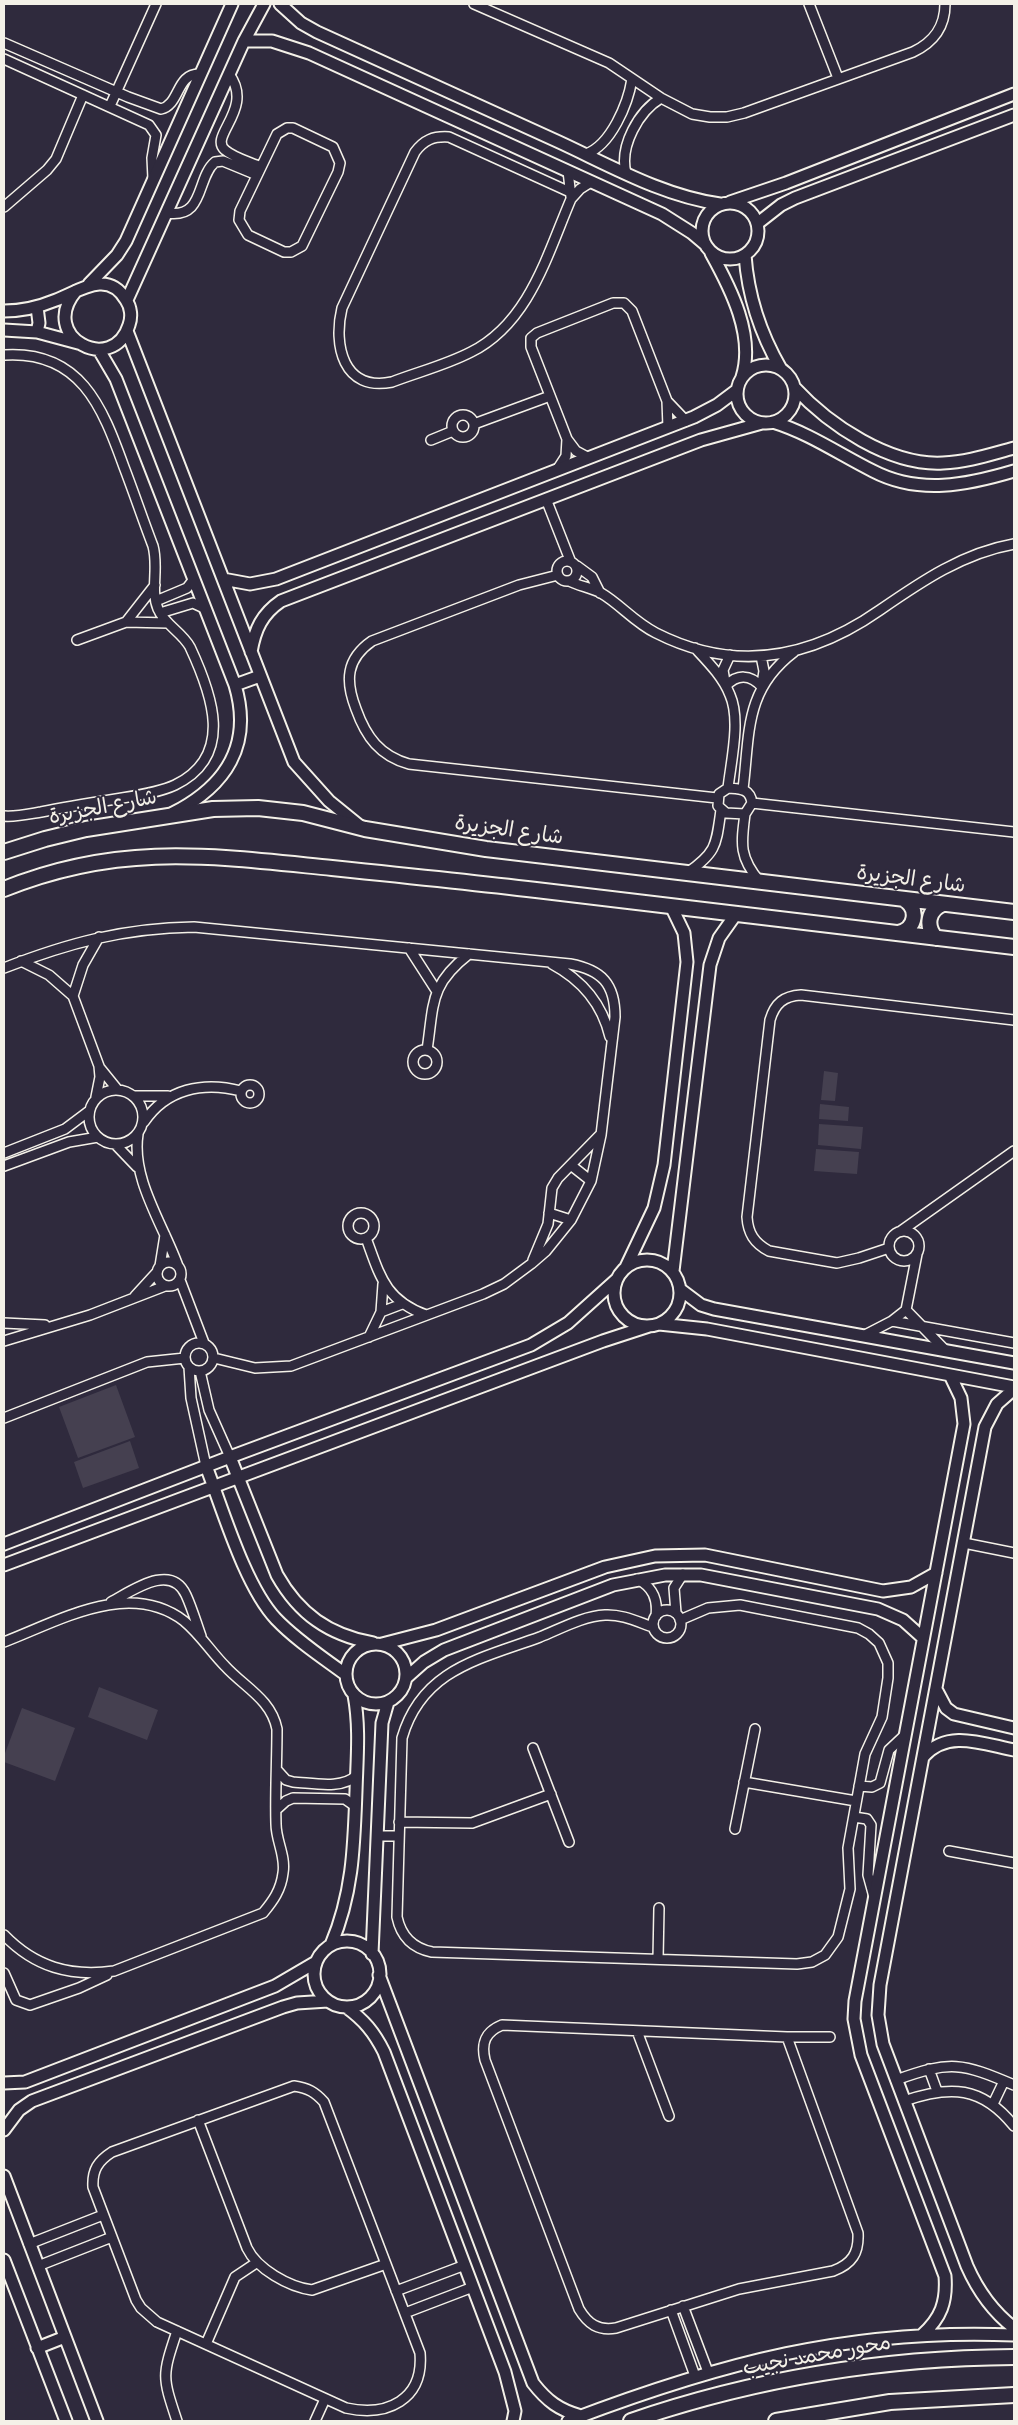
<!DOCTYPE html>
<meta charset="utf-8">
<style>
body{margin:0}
#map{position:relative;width:1018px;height:2425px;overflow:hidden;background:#2f2a3d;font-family:Itim,sans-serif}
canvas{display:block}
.frame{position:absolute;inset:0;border:5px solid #f4f1e8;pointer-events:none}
</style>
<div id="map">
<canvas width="1018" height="2425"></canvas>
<div class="frame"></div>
</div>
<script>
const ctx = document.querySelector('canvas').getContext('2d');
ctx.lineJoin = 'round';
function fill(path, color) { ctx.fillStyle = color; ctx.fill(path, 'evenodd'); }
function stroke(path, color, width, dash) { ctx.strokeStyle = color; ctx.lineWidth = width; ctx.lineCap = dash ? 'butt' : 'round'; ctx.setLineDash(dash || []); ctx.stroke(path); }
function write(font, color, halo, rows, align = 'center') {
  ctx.font = font + ' Itim,"Playpen Sans Arabic",sans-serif'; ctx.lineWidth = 4; ctx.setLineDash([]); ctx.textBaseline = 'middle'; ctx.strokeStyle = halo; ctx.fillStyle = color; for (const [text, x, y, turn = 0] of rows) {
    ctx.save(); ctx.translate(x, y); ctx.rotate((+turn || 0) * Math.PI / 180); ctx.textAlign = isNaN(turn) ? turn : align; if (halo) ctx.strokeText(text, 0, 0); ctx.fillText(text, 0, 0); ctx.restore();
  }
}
const green = new Path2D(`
 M824 1071 838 1073 835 1101 821 1100Z
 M820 1104 849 1107 848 1121 819 1119Z
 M819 1124 863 1127 861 1149 818 1145Z
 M816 1149 859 1152 857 1174 814 1171Z
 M116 1385 135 1437 78 1458 59 1407Z
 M130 1441 139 1468 83 1488 74 1462Z
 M99 1687 158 1710 147 1740 88 1717Z
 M22 1708 75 1728 55 1781 4 1762V1756Z`);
const minor = new Path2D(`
 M474 4 609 63 661 98 692 114 710 117H727L744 113 913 52C934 42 945 27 945 4
 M809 4 838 78
 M4 43 128 97 161 109C180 105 176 73 200 74
 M4 59 149 125 156 135 152 158 153 179
 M229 74C255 109 208 136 225 150 234 158 250 162 261 167
 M110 106 156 4
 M287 128H293L333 147 340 163 338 172 302 246 291 252H284L248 235 239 220 240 211 277 134Z
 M586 154C611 145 628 104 632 79
 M568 171 571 197
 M626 173C619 146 639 111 661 98
 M572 193 449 137C433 136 424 140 415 152L342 308C333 345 343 392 392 382 418 372 446 365 471 352 529 323 547 255 571 199L580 189 591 182
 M4 207 47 170 56 159 83 95
 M167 213C205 219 196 178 215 162L223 161 257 175
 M4 355C80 350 102 406 124 467 134 493 143 520 153 546 159 568 150 590 158 609 165 625 182 632 190 647 212 694 235 756 175 785 158 793 134 796 116 799 91 803 66 807 41 812 29 814 16 817 4 816
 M667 401 668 427
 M452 426a11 11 0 1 1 22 0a11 11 0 1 1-22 0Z
 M474 424 550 396
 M431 440 453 431
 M589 458 576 451 567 439 531 347V338L537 333 613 303H624L632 311 667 401 686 421
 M557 470 566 456 567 439
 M546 499 570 560
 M557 571a10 10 0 1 1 20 0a10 10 0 1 1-20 0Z
 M577 566 592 577 600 593
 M558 575 519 585 372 641C346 659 345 681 356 709 366 737 380 756 409 764L717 798
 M569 581C579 586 592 588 601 593 620 604 634 622 656 633 735 673 810 659 880 610 922 581 963 553 1014 544
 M156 601 187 588 194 579
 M160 613 193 603 206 609
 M126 622 155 585
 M77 640 126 622 168 623
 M695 648C708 662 723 677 730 695 741 720 731 761 728 788
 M761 656 764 671 762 684
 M725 682 723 670 730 655
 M726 686C737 674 750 674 762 687
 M728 788C740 789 750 788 752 803L745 814 726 813 718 806 719 794Z
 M743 789C750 733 744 690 794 652
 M752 803 1014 832
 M745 814C741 844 739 857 760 882
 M687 873C717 852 716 845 721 810
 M409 948 436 990
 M21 961 49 975 73 996 99 1066 100 1077 96 1097
 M552 964C582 980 602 1003 610 1037
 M4 968C68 943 124 928 194 927L570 964C602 970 615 984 615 1017L601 1135 591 1181 571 1220 546 1251 531 1264 504 1284 483 1294 291 1366 255 1368 214 1358
 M73 996 83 965 99 937
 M413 1062a12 12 0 1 1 24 0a12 12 0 1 1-24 0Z
 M427 1050C434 1004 429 985 469 954
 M100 1068 117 1089
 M241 1094a9 9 0 1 1 18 0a9 9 0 1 1-18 0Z
 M89 1117a27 27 0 1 1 54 0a27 27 0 1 1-54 0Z
 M135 1096H168
 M144 1122C166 1089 203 1081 241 1091
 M138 1134C131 1179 163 1224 178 1266
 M115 1144 137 1167
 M4 1153 65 1129 89 1111
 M4 1166 69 1142 98 1137
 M572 1166 591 1181
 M549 1213 571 1220
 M348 1226a13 13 0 1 1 26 0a13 13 0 1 1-26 0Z
 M889 1246a15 15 0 1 1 30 0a15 15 0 1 1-30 0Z
 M901 1231 1014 1151
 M366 1238C380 1276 385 1300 426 1315
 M889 1248 859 1258 837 1263 769 1251C754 1243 748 1233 747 1217L770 1020C775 1003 784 996 801 995L1014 1020
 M533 1260 548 1224 552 1188 558 1178 600 1135
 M157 1274a12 12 0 1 1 24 0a12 12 0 1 1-24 0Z
 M160 1266 165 1235
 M180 1280 204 1343
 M135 1296 157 1272
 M906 1310 945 1350
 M381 1312 402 1304
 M892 1321 1014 1343
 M4 1323 45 1325
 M863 1336 892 1321 906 1310 917 1254
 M369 1337 381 1312 383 1284
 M4 1341 90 1315 165 1286
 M185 1357a14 14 0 1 1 28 0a14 14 0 1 1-28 0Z
 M189 1367 191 1398 206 1466
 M200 1371 209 1410 230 1457
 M4 1418 147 1362 185 1358
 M964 1543 1014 1553
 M637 1579C653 1587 658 1599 656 1616
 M111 1602C132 1591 171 1562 186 1595 192 1608 196 1622 201 1636
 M653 1624a14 14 0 1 1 28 0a14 14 0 1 1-28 0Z
 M676 1613 674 1588 683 1574
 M653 1627C638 1622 622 1614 605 1615 583 1616 560 1629 540 1637 480 1659 422 1669 402 1738L397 1917C401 1936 412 1948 432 1952L797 1964 812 1962 825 1955 838 1937 850 1889 848 1848 865 1754 882 1717 888 1678V1663L879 1643 869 1634 858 1628 740 1605 708 1608 680 1620
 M4 1642C59 1621 129 1579 184 1621 200 1634 211 1652 225 1666 244 1687 271 1699 277 1729 277 1761 275 1793 276 1824 276 1841 286 1856 283 1873 281 1890 273 1901 263 1913L114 1971C70 1977 35 1967 4 1935
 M533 1748 569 1842
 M277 1770 286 1780 293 1782C313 1783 342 1790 357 1775
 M744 1782 856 1801
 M859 1786 872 1787 880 1783 889 1750 905 1735
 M276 1810 286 1801 293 1798 345 1799 355 1806
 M854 1817 867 1819 871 1825 868 1875 874 1897
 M399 1822 472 1823 551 1794
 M735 1829 755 1729
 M377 1836H399
 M949 1851 1014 1863
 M658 1959 659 1908
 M4 1973 16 2000 30 2005 79 1988 107 1975
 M637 2031 669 2116
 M787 2037 502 2025C485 2032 481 2043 485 2060L579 2309C588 2324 598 2331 616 2328L739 2289 833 2271C852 2264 859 2253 858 2233L787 2037H830
 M929 2069 937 2091
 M896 2080C951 2060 962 2063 1014 2085
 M294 2086C308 2088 315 2092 324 2102L420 2353C424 2400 387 2417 346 2408L157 2322 141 2308 136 2300 93 2187C92 2170 98 2161 112 2152Z
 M904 2101C950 2085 982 2086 1014 2126
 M993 2104 1004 2081
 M198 2120 247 2248C257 2269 289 2287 312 2290L386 2264
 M29 2244 103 2215
 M38 2266 112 2237
 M396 2291 465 2265
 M683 2306 708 2372
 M671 2310 695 2376
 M405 2313 473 2287
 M177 2331C162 2376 162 2376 177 2421
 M206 2344 235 2277 256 2263
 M315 2421 325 2399`);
const tertiary = new Path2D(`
 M280 4 301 23 317 32C398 69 478 105 559 142 611 166 663 196 720 204
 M244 41H272L309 53 662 214 692 233 705 244
 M730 202 786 183 1014 94
 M702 231a28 28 0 1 1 56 0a28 28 0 1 1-56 0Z
 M758 223 781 205 795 198 1014 115
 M711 253C731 289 755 336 742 377
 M745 255C748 297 760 333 781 369
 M89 284 117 255 126 241 232 4
 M127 300 244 41 264 4
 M4 311C22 311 39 307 56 300 79 291 108 269 126 300 131 307 132 317 129 325 113 376 37 337 76 291
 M4 330 37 332 78 343
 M127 331 294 762 329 801 361 827
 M37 332 39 323 37 307
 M99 350 116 379 235 685C253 745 226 786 173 813
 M737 394a29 29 0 1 1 58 0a29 29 0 1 1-58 0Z
 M794 387C829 425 890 466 943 463 968 462 991 454 1014 448
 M773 422C809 433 839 454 873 471 919 495 967 485 1014 471
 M223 579 250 584 276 579 694 417 717 405 737 390
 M251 652C255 629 262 614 281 601L701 440 762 423
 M235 685 260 676
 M614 1293a33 33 0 1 1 66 0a33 33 0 1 1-66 0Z
 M626 1267 654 1208 664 1165 687 962 684 933 671 906
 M673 1271 710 965 719 938 736 914
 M681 1290 701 1305 714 1309 1014 1363
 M659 1324 707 1329 1014 1387
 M1014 1389 997 1404 985 1427 880 1985 878 2015 883 2044 967 2266C978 2291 992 2311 1014 2328
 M230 1457 277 1575C299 1614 329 1635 373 1643
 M206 1466C223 1510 245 1586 276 1619 296 1640 322 1657 345 1674
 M4 1544 230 1457 531 1345 568 1323 617 1279
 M4 1565 603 1341 649 1326
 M346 1674a30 30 0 1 1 60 0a30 30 0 1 1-60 0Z
 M382 1644 436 1630 605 1567 655 1556 705 1555 883 1591 911 1587 936 1573
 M406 1678 424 1662 444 1650 613 1585 665 1575H701L878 1609 903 1620 923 1638
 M937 1691 946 1708 954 1714 1014 1728
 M924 1756C948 1729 983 1744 1014 1750
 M314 1974a33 33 0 1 1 66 0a33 33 0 1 1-66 0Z
 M331 1945C353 1893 354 1846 356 1791 357 1758 360 1727 354 1695
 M372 1954 382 1723 388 1702
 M379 1975 533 2383C547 2401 559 2410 581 2416
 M346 2007C364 2020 374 2032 384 2052L505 2372 515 2411 513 2421
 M4 2083 25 2082 275 1986 316 1962
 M4 2130 19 2110 32 2101 283 2007 297 2003 328 2001
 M4 2176 97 2421
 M4 2260 66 2421
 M922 2335C941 2318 947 2302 945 2276L861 2055 854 2019 855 2001 964 1424 961 1398 950 1375
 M37 2348 65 2337
 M568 2421C720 2363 850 2328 1014 2335`);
const primary = new Path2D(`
 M4 852 45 839 86 829 213 809 258 808 303 813 365 829 486 849 1014 912
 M4 889C120 842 212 856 332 868 400 875 468 882 536 890 695 909 855 928 1014 947
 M898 933C917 929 919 907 903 899
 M936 938C925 926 928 910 943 904
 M631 2421C756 2378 882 2358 1014 2357
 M776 2421 890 2402 1014 2395`);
const streetNames = [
 ["شارع الجزيرة",103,808,-11],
 ["شارع الجزيرة",509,831,8],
 ["شارع الجزيرة",911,880,7],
 ["محور محمد نجيب",817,2356,-10]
];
fill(green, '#454050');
stroke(minor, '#f4f1e8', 12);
stroke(tertiary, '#f4f1e8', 15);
stroke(primary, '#f4f1e8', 18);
stroke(minor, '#2f2a3d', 9);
stroke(tertiary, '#2f2a3d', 11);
stroke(primary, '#2f2a3d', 14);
write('21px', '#f4f1e8', '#2f2a3d', streetNames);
</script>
